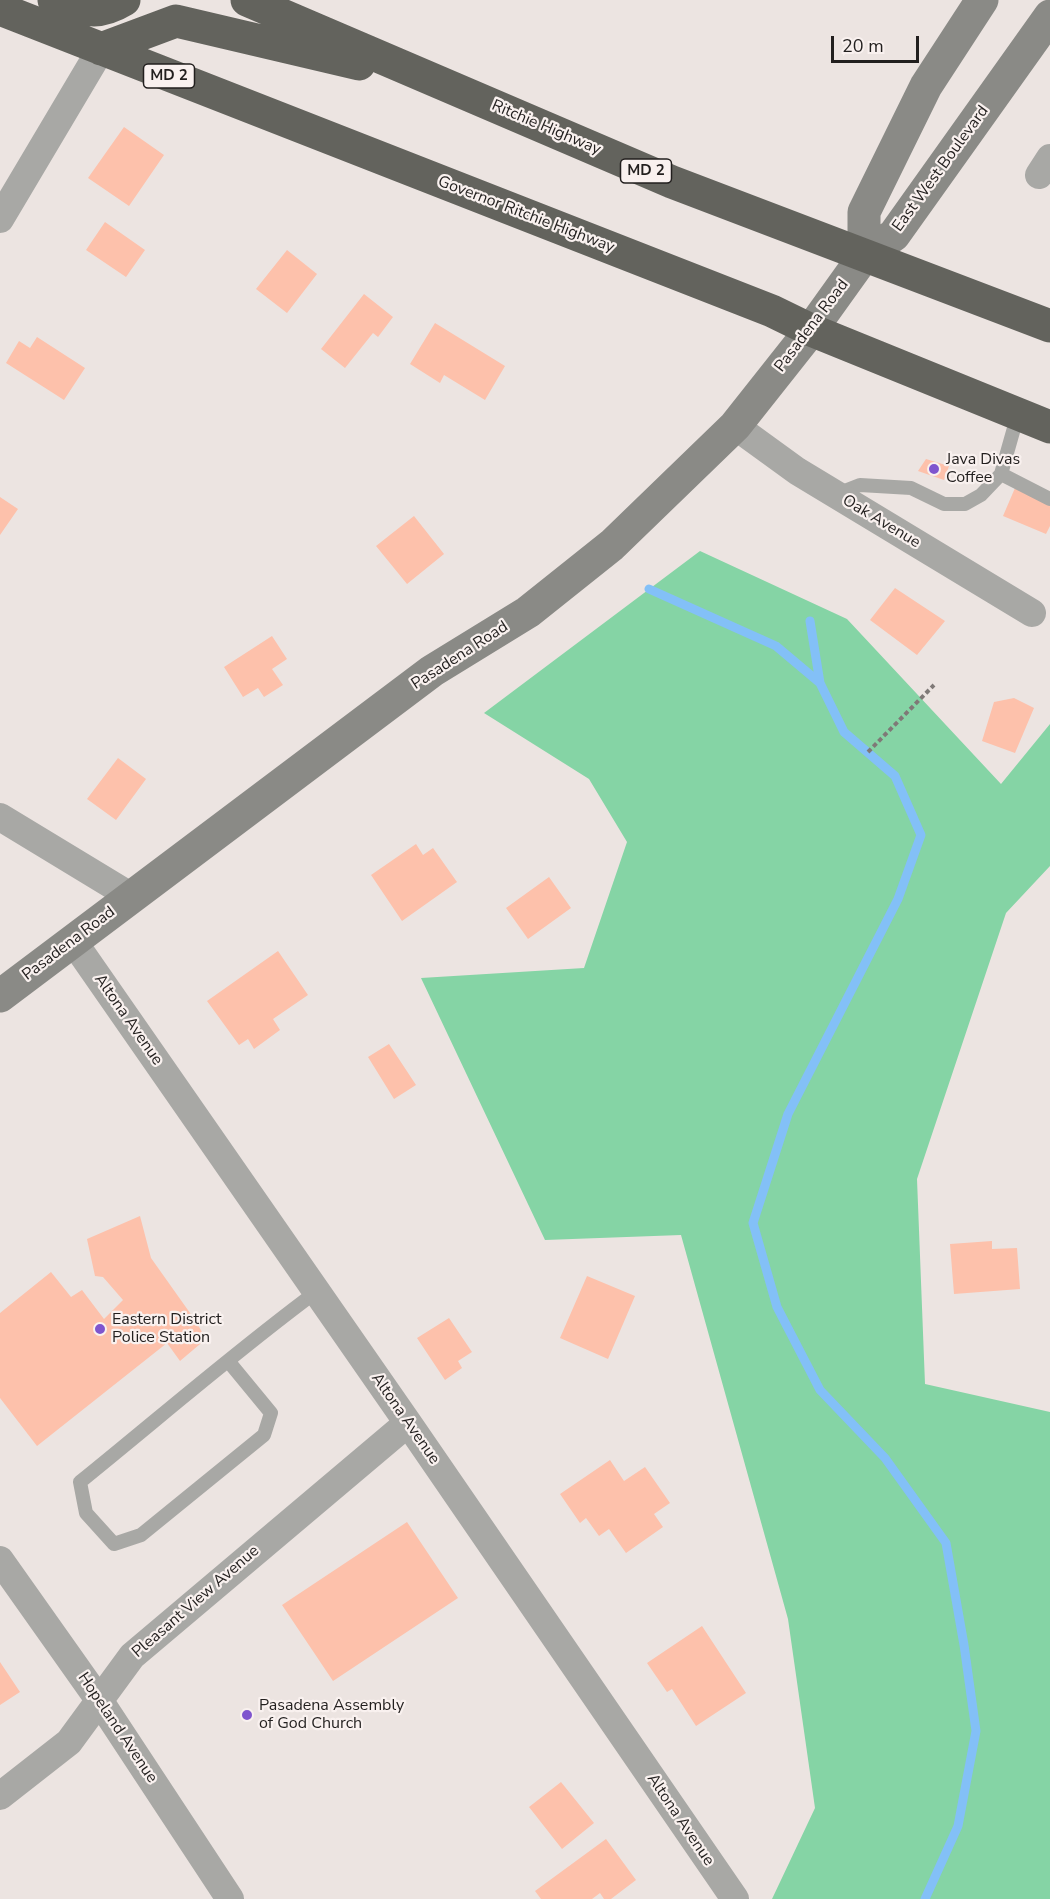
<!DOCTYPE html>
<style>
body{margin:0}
#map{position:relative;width:1050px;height:1899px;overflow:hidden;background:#ece4e1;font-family:"Nunito Sans",sans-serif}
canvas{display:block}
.scale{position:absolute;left:831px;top:36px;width:88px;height:27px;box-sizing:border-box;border:3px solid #221f1e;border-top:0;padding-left:8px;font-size:18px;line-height:21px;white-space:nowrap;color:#221f1e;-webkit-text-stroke:4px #f9f1ef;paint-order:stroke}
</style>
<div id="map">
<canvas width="1050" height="1899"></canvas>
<div class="scale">20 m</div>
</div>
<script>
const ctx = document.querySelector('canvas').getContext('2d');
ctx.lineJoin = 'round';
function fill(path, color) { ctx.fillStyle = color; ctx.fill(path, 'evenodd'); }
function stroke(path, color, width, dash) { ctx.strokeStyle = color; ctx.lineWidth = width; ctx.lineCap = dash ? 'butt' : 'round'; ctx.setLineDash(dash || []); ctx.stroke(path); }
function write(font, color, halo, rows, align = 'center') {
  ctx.font = font + ' "Nunito Sans",sans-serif'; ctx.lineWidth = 4.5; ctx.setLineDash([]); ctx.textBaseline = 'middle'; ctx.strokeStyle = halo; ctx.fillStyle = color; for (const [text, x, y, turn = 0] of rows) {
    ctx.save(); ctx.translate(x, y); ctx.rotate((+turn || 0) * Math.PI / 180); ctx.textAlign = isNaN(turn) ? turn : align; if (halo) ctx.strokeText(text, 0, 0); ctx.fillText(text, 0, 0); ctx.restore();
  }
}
const green = new Path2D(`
 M700 551 847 619 1001 784 1050 724V866L1006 913 917 1179 925 1384 1050 1412V1899H772L815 1808 788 1619 681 1235 545 1240 421 978 584 968 627 842 589 779 484 713Z`);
const stream = new Path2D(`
 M649 589 776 646 820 683 844 732 895 776 921 835 898 899 788 1114 753 1223 777 1307 820 1390 885 1458 946 1543 964 1645 976 1731 958 1826 925 1899
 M810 621 820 683`);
const building = new Path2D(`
 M124 127 164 155 129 206 88 178Z
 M105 222 145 250 126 277 86 250Z
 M287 250 317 274 287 313 256 289Z
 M364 294 393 317 378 337 373 333 345 368 321 349Z
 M435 323 505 366 485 400 444 375 440 383 410 364Z
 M37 337 85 368 64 400 6 363 19 341 30 348Z
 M926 459 949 466 944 480 918 471Z
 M1015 488 1050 503V526L1046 534 1003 516Z
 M0 497 18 509 0 535Z
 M414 516 444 554 407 584 376 546Z
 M895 588 945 621 917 655 870 620Z
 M272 636 287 659 272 669 283 685 264 697 258 688 243 697 224 667Z
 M1014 698 1034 708 1015 753 982 741 994 702Z
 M118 758 146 779 116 820 87 799Z
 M416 844 423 855 433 848 457 882 402 921 371 875Z
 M549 877 571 908 528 939 506 908Z
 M278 951 308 995 273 1019 280 1030 254 1049 248 1039 239 1045 207 1001Z
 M389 1044 416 1085 394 1099 368 1057Z
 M140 1216 151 1258 195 1320 206 1339 180 1361 167 1343 37 1446 0 1398V1313L51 1272 71 1297 82 1290 104 1319 123 1300 103 1277 95 1276 87 1239Z
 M992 1241V1249L1017 1248 1020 1289 954 1294 950 1244Z
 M587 1276 635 1296 608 1359 560 1338Z
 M449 1318 472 1352 458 1361 462 1368 445 1380 417 1338Z
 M610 1460 624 1481 645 1467 670 1503 654 1514 663 1527 626 1553 609 1529 599 1536 586 1518 580 1523 560 1494Z
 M407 1522 458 1598 333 1681 282 1605Z
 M702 1626 746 1693 696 1726 672 1689 667 1692 647 1663Z
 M0 1662 20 1692 0 1705Z
 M561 1782 594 1823 562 1849 529 1807Z
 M606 1839 636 1880 611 1899H604L600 1893 592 1899H541L535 1891Z`);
const path = new Path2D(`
 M868 752 934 685`);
const lane = new Path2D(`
 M1018 414 1001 474 1050 499
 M837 494 860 485 911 488 944 504H965L981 495 1001 474
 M229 1362 271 1413 264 1435 141 1535 114 1544 86 1513 80 1482C158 1419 235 1352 316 1292`);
const street = new Path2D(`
 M1039 175 1050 158
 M0 219 101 49
 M735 426 797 471 1032 613
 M0 817 132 897
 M73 941 408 1423 735 1899
 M0 1560 99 1700 230 1899
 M0 1796 69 1742 132 1656 408 1423`);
const secondary = new Path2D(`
 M864 256V212L926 86 982 0
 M0 996 432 671 528 612 612 545 735 426 811 330 864 256 894 235 1050 16`);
const highway = new Path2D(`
 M54 0C84 9 96 17 124 0
 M247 0 672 182 1050 326
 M0 9 772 311 811 330 1050 427
 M101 49 176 21 359 64`);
const markers = [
 [934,469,6,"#7f55ce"],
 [100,1329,6,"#7f55ce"],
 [247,1715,6,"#7f55ce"]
];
const shields = [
 [169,76,51],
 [646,171,51]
];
const shieldNames = [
 ["MD 2",169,76],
 ["MD 2",646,171]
];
const streetNames = [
 ["Ritchie Highway",546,128,23],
 ["East West Boulevard",941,169,-54],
 ["Governor Ritchie Highway",526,215,21],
 ["Pasadena Road",812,326,-53],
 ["Oak Avenue",881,522,31],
 ["Pasadena Road",460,656,-33],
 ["Pasadena Road",69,944,-37],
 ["Altona Avenue",128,1020,55],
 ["Altona Avenue",405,1419,55],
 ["Pleasant View Avenue",196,1602,-41],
 ["Hopeland Avenue",117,1728,56],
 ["Altona Avenue",680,1820,56]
];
const poiNames = [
 ["Java Divas",946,460],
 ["Coffee",946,478],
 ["Eastern District",112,1320],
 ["Police Station",112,1338],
 ["Pasadena Assembly",259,1706],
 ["of God Church",259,1724]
];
fill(green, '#85d4a5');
stroke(stream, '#83c0f7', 9);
fill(building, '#fdc1ab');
stroke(path, '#7f7977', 4, [4.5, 3]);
stroke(lane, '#a8a8a5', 14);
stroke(street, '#a8a8a5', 28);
stroke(secondary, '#8a8a86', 33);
stroke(highway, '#63635d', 33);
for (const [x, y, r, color] of markers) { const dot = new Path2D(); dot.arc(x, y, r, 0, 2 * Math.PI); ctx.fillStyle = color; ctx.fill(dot); stroke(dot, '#f9f1ef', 2); }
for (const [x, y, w] of shields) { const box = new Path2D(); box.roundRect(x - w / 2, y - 12, w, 24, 4.5); ctx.fillStyle = '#f9f1ef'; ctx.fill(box); stroke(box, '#221f1e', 1.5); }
write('bold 15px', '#221f1e', null, shieldNames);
write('16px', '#221f1e', '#f9f1ef', streetNames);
write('16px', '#221f1e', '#f9f1ef', poiNames, 'left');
</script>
